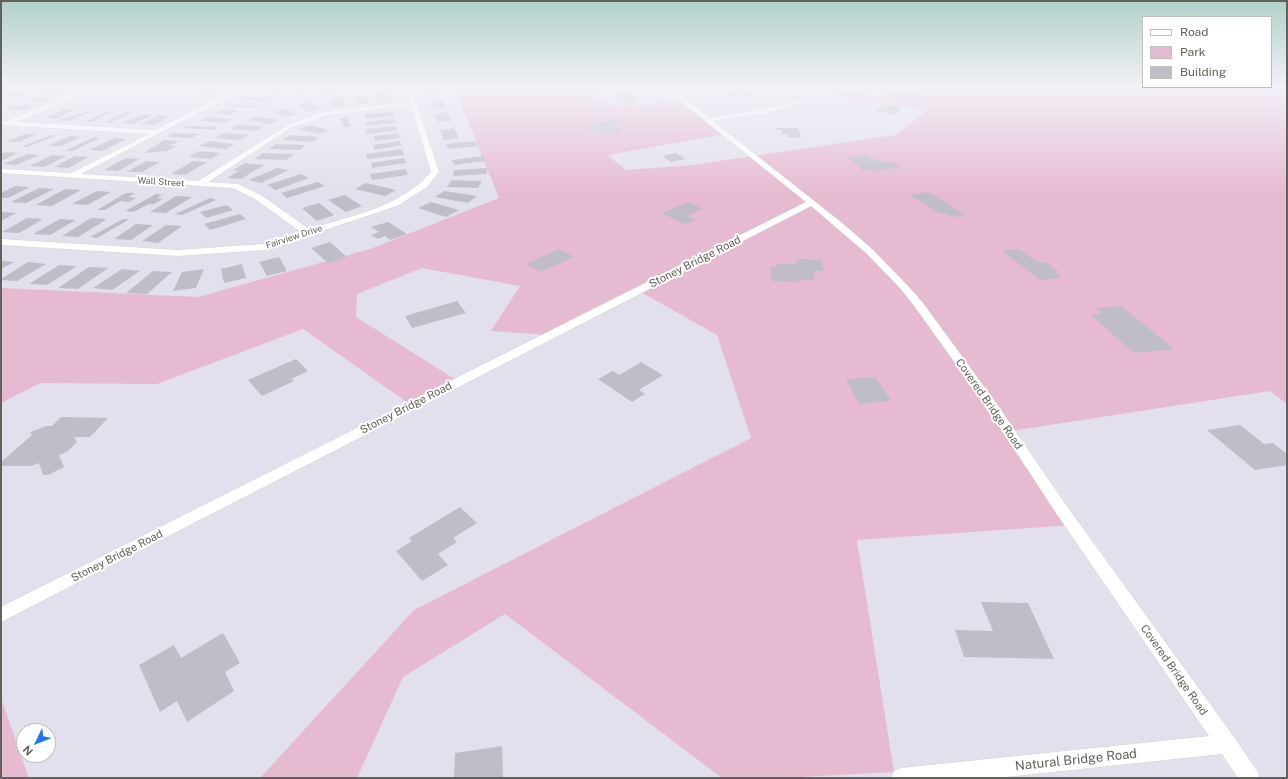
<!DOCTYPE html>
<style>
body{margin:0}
#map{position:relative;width:1288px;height:779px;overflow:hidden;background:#e3e0ed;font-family:"Public Sans",sans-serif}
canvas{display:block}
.frame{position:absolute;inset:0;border:2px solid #616259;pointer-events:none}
.legend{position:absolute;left:1142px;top:16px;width:130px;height:72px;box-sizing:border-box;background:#fff;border:1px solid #c0c0bd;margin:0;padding:5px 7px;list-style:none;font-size:12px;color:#616259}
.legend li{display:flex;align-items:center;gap:8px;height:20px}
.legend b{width:20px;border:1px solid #c0c0bd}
.north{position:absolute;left:16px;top:723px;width:40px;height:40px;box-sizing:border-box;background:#fff;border:1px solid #c0c0bd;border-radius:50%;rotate:227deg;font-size:11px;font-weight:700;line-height:16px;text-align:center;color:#616259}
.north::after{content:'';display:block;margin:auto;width:14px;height:18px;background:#2277f1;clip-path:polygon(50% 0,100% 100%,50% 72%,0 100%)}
</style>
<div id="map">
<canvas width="1288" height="779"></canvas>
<div class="frame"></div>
<ul class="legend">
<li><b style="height:5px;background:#fff"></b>Road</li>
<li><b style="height:11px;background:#e6bad0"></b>Park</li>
<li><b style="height:11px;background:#bfbdc7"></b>Building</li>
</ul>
<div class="north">N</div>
</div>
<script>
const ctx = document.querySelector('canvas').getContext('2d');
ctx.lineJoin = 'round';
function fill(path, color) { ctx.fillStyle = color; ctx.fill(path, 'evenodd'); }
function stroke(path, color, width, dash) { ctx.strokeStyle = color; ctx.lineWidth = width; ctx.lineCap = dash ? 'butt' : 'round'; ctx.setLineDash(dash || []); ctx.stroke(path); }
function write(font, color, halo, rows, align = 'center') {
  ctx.font = font + ' "Public Sans",sans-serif'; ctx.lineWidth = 4; ctx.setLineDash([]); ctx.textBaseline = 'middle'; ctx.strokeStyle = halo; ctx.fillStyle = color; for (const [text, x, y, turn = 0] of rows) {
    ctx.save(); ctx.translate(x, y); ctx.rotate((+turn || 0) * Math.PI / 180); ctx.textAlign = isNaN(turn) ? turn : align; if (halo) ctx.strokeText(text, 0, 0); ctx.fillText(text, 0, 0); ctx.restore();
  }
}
const green = new Path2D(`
 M454 87H596L599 100 620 107 679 101 722 135 607 155 626 170 692 165 895 135 927 111 878 101 855 102 829 90 877 96 921 88 920 87H1268L1287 89V404L1270 391 1011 431 1073 525 857 540 894 772 783 778H722L505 614 403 677 357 778H260L414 610 751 438 717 335 637 290 547 335 491 331 520 286 422 268 357 294 356 317 458 381 411 405 303 329 157 384 41 383 1 403V288L198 297 370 249 499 198Z
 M1 698 29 778H1Z`);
const building = new Path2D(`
 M206 87H225L217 91H199Z
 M275 87H287L278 92H267Z
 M299 87H311L305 92H293Z
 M326 87H339L330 94 318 93Z
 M422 87H436L441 93 429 94Z
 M57 88 79 89 74 90 52 89Z
 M739 89 755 93 745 96 738 94 731 96 725 94Z
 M40 92 68 93 63 95 36 94Z
 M624 92 629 96 632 95 639 101 626 103 614 93Z
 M1 93 25 94 19 96 1 95Z
 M388 94 391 101 378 102 375 95Z
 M366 95 370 103 356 105 353 97Z
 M240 97 272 98 268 101 236 99Z
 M343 97 346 106 332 107 330 99Z
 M37 98 53 99 45 102 28 101Z
 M442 100 446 108 433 109 429 102Z
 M310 102 320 109 308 112 297 105Z
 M229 104 261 106 257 108 225 106Z
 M885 104 903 106 896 115 875 111Z
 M15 105 34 106 23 110 4 109Z
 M226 108 239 111 229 115 213 113Z
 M65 109H76L56 119 44 118Z
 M286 109 298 114 285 117 273 112Z
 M87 111H93L69 121 59 120Z
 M106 112H112L92 122H85Z
 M125 112H132L110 123 104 122Z
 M393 112 394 116 366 119 365 114Z
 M447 112 452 121 438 122 434 114Z
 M143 114 154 115 132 124 121 123Z
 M159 115 172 116 154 125 141 124Z
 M256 116 278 120 269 124 247 120Z
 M209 117 232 119 222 123 200 121Z
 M348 117 350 127H343L341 118Z
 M394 118 396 123 366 126V122Z
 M616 120 621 124 612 126 614 128 617 127 622 132 601 135 597 131 592 132 588 128H591L587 124Z
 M237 125 263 126 256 131 230 129Z
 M309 125 330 130 319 134 298 129Z
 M187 126 218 127 213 130 183 128Z
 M396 126 398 130 367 134 366 129Z
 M454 128 459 138 444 140 440 130Z
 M775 128H798L801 138 788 137V134H782L781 130H776Z
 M174 133 199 134 192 138 167 137Z
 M224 133 249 135 240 140 214 138Z
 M398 133 400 138 375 141 374 136Z
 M25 134H37L19 142H6Z
 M51 135 56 136 27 147H21Z
 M289 135 319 137 312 142 282 140Z
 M69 136 81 137 61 146H48Z
 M94 137 100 138 72 151H65Z
 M114 138 127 139 102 151 89 150Z
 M164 140 179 141 170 146H176L167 151 144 153Z
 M209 141 235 144 225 149 199 146Z
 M399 141 402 145 375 150 373 145Z
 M475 141 478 146 448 149 446 144Z
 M276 144 306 145 300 150 269 149Z
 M402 149 404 155 367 159 366 154Z
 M199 151 220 153 211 159 189 157Z
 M6 152 18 153 1 161V154Z
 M263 153 294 154 286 160 255 159Z
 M676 153 685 159 671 162 662 156Z
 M28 154 40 155 16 165 3 164Z
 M52 155 66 156 44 167 30 166Z
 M864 155 870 159 875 158 885 163 893 162 902 167 874 172 871 169 863 171 858 167H862L847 158Z
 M75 156 89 157 68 168 54 167Z
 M483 156 486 161 454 165 452 160Z
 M126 158 139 159 118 171 104 170Z
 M404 158 406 163 372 168 371 163Z
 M146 161 160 162 142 172H127Z
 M193 161 207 162 185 175 171 174Z
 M245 163 264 165 241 179 227 178 239 171 233 170Z
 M277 168 289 170 261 183 249 180Z
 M487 168V174L453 176 454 170Z
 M406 169 408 175 372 180 370 174Z
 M301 174 309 178 276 190 267 185Z
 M452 180 482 181 478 188 447 187Z
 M318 182 325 186 287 198 281 193Z
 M366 183 396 190 385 196 355 189Z
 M15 186 30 187 8 198H1V193Z
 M39 188 54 189 26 203 11 202Z
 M65 189 81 190 52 206 36 205Z
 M97 191 111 192 87 205 72 204Z
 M444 191 477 196 468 203 435 197Z
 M928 192 966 215 953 217 946 213 941 214 910 195Z
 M126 193H135L128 197 136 198 129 202 121 201 105 210H97Z
 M156 194 162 195 157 198 163 199 154 204H149L133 212 125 211Z
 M345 195 362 206 346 212 328 200Z
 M176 196 192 197 166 213 150 212Z
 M210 198 216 200 182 215 175 214Z
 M431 202 459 210 446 217 418 208Z
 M688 202 703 209 687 216 696 220 685 224 661 213Z
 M319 203 334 215 317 221 302 208Z
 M227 205 233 210 206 218 200 212Z
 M1 212 16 213 1 221Z
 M240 214 246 219 210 230 204 224Z
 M27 218 43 219 19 233 2 232Z
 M91 218 107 219 78 237 62 236Z
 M60 219 76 220 50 235 33 234Z
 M123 219H130L97 238 90 237Z
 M388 222 407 234 390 240 385 236 378 239 371 235 379 232 371 227Z
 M136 224 153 225 131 240 114 239Z
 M166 225 182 226 158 243 142 241Z
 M330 242 347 257 328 263 311 248Z
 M559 249 574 257 541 272 526 264Z
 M1018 249 1039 263 1046 262 1059 272H1055L1062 277 1040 280 1002 251Z
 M279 257 287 271 267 276 259 262Z
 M796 259 821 260 824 271H813L815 280H799V282L772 281 770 267H777L776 264H797Z
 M1 261 14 262 1 269Z
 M28 262 46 264 17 281 1 280V279Z
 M242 264 246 278 224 283 221 269Z
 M59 265 77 266 47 285 29 284Z
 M89 267 108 268 78 289 58 288Z
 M122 269 140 271 112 290 93 288Z
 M204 269 196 288 173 291 182 272Z
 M153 271 172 272 147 294 126 293Z
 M457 301 466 313 412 328 405 316Z
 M1121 306 1174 349 1134 353 1091 315 1103 314 1096 308Z
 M296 359 308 371 291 379 294 381 262 396 248 380Z
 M641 362 663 375 639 390 645 394 632 402 598 379 613 371 619 375Z
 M876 377 891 401 859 404 846 379Z
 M61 417 108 418 90 437H74L77 442 68 451 59 455 64 467 48 475H43L39 463 31 466H1V462L32 435 30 432 46 426H52Z
 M1240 425 1264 444 1273 443 1287 454V465L1255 470 1207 430Z
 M460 507 477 523 453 538 457 542 438 554 448 565 422 581 396 551 412 541 409 538Z
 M981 602 1028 603 1054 659 964 657 955 630 993 631Z
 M223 633 240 663 225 672 234 691 187 722 177 701 160 712 139 665 174 645 181 658Z
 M502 746 503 778H454L455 753Z`);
const street = new Path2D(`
 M90 87H99L16 122 156 130 240 87H248L81 174 198 181 288 125 326 111 410 102 405 87H411L439 172 427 187 397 206 264 250 178 256 1 245V239L178 250 263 244 301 232 255 199 233 188 1 173V169L71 173 149 134 1 125V121H7ZM411 105 431 172C401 207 351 216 309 229L261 195 238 184 208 182 292 127 327 115Z
 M663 87H670L709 118 765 109 811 98V100L766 113 713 121 842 223 872 249 907 285 923 303 996 403 1066 505 1234 737 1257 771 1260 778H1238L1222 754 996 778H891L894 771 901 768 1209 736 1056 513 988 409 915 307 901 289 866 253 811 206 1 622V607L806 202Z`);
const farStreetnames = [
 ["Wall Street",161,182,4],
 ["Fairview Drive",294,237,-18]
];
const streetNames = [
 ["Stoney Bridge Road",695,262,-27],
 ["Covered Bridge Road",989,404,55],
 ["Stoney Bridge Road",406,408,-27],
 ["Stoney Bridge Road",117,556,-27],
 ["Covered Bridge Road",1174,670,55]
];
const nearStreetnames = [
 ["Natural Bridge Road",1076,760,-6]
];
fill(green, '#e6bad0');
fill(building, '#bfbdc7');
stroke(street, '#d2d4cc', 1);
fill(street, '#fff');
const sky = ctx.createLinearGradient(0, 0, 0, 196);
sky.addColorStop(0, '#b1d0ca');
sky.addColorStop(0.44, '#f2f1f7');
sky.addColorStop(1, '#f2f1f700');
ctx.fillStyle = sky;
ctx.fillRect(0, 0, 1288, 196);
write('9px', '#616259', '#fff', farStreetnames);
write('11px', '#616259', '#fff', streetNames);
write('13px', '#616259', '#fff', nearStreetnames);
</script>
